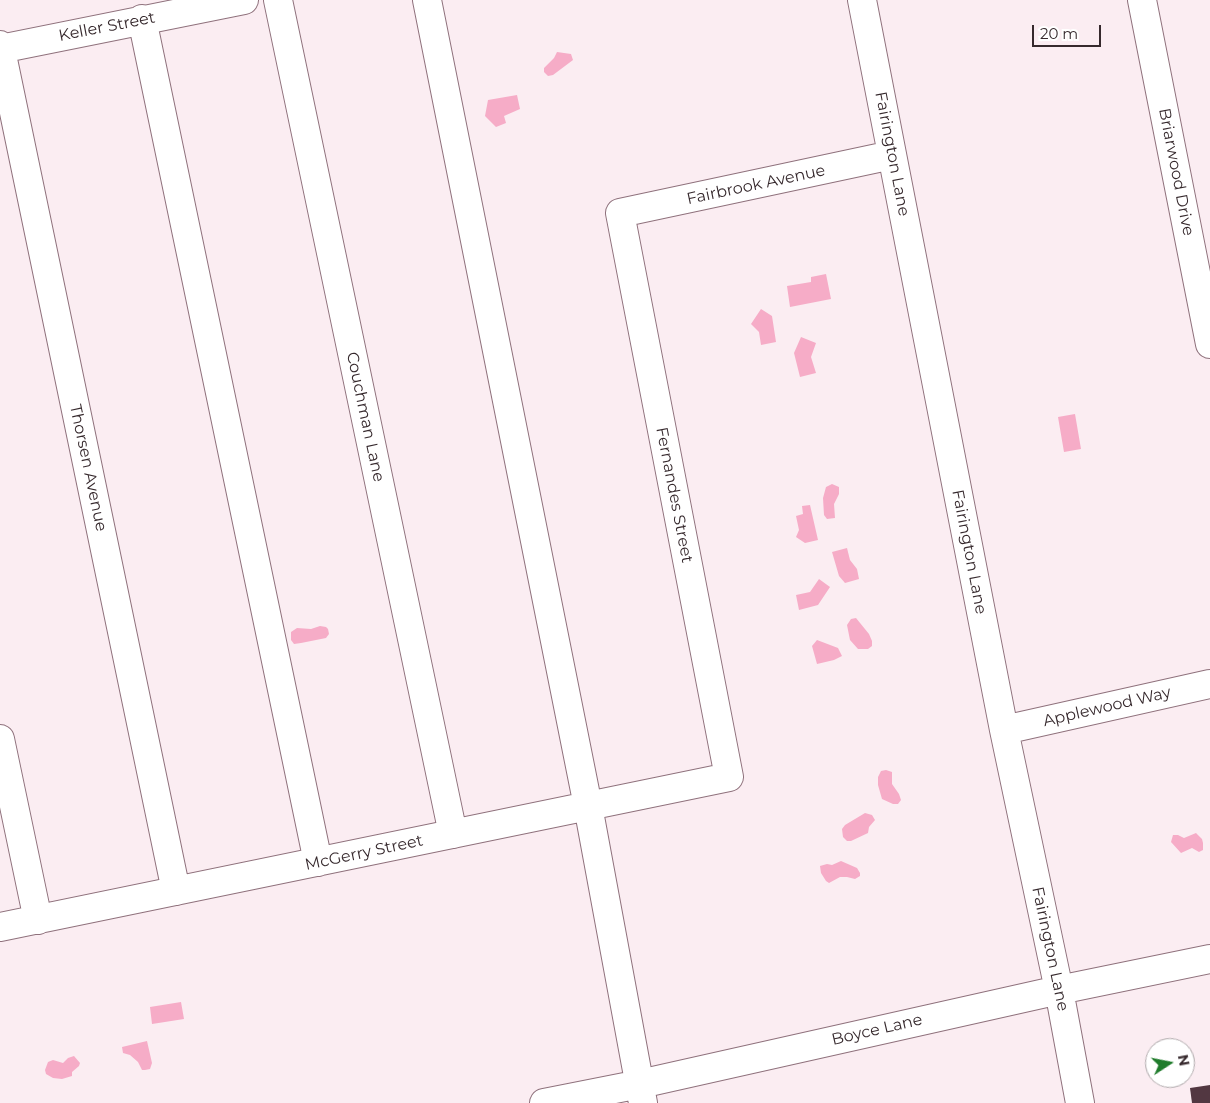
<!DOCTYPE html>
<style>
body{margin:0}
#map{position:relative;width:1210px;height:1103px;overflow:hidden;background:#fbedf2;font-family:Montserrat,sans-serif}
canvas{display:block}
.north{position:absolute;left:1145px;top:1038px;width:50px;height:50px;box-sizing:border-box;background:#fff;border:1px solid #afa9ab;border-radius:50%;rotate:79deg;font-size:14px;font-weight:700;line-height:20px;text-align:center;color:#36292d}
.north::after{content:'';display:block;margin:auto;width:18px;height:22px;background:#207c2c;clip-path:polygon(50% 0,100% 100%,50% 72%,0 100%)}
.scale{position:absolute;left:1032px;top:25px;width:69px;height:22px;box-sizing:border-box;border:2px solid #36292d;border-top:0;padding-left:6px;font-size:15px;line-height:18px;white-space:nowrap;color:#36292d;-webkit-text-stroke:4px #fff;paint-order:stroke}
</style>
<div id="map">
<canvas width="1210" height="1103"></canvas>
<div class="north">N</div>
<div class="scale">20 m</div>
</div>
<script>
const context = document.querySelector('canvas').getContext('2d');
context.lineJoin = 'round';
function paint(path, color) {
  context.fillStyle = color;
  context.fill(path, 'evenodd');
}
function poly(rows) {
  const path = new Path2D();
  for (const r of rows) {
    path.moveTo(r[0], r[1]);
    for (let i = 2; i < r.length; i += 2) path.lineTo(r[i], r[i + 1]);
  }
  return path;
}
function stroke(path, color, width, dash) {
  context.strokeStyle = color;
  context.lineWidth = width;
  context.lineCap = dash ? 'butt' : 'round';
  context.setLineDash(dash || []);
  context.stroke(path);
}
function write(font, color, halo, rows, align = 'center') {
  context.font = font + ' Montserrat,sans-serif';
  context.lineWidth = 5;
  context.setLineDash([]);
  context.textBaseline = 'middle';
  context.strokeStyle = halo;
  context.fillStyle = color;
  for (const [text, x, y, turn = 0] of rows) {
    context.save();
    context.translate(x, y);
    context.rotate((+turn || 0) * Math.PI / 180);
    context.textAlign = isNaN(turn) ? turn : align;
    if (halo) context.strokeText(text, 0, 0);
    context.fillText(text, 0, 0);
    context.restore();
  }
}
paint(poly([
 [557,52,571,54,573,60,553,75,548,76,544,72,544,68,554,58],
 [517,95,520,109,504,116,506,123,496,127,485,116,488,100],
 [826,274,831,299,790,307,787,286,811,282,811,277],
 [761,309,772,316,776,342,761,345,759,332,751,324],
 [801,337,816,343,811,357,816,373,800,377,794,353],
 [1075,414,1081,449,1064,452,1058,417],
 [832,484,839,487,839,494,834,504,835,518,827,519,824,515,823,498,826,487],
 [810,505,818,540,805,543,796,537,799,530,796,516,803,514,802,506],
 [847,548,850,560,857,569,859,579,845,583,839,576,832,552],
 [819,579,830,587,818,605,799,610,796,595,810,592],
 [856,618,869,634,872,641,872,646,868,649,858,649,850,640,847,625,851,619],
 [320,626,326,627,328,629,329,634,326,638,301,643,294,644,291,640,291,632,297,628,311,629],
 [817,640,838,648,842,656,834,660,817,664,812,646],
 [886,770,892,772,892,784,899,794,901,800,898,804,893,804,882,799,878,785,878,777,881,771],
 [865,813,872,815,875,820,869,827,868,833,851,841,847,841,843,837,842,829,845,825],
 [1196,833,1202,839,1203,843,1203,850,1199,852,1192,848,1181,853,1171,842,1173,835,1178,835,1184,838],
 [841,861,857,868,860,873,860,876,855,879,847,877,840,877,829,883,826,881,821,873,820,866,827,864,832,865],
 [181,1002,184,1019,152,1024,150,1007],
 [147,1041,152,1063,150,1069,145,1070,142,1070,138,1062,130,1055,123,1053,122,1047],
 [74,1056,80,1063,79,1066,72,1072,72,1076,62,1079,53,1078,46,1074,45,1070,48,1062,53,1060,63,1063,68,1058]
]), '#f6acc7');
paint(poly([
 [1210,1085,1210,1103,1192,1103,1190,1088]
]), '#523741');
const minor = poly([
 [278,0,453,834],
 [427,0,588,806,643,1103],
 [862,0,1004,730,1059,990,1080,1103],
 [1142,0,1210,344],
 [142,19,318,862],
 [0,45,176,891],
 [0,49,244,0],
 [1004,730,1210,684],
 [0,739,38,920],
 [0,927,729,777,620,213,892,155],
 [544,1103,640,1084,1059,990,1210,959]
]);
stroke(minor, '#8f717c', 30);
stroke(minor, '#fff', 28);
write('16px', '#36292d', '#fff', [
 ["Keller Street",107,27,-11],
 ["Fairington Lane",892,154,79],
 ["Briarwood Drive",1176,172,79],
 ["Fairbrook Avenue",756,185,-12],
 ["Couchman Lane",365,417,78],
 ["Thorsen Avenue",88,468,78],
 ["Fernandes Street",674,495,79],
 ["Fairington Lane",969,552,79],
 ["Applewood Way",1107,707,-13],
 ["McGerry Street",364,853,-12],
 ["Fairington Lane",1050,949,78],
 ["Boyce Lane",877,1030,-13]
]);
</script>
